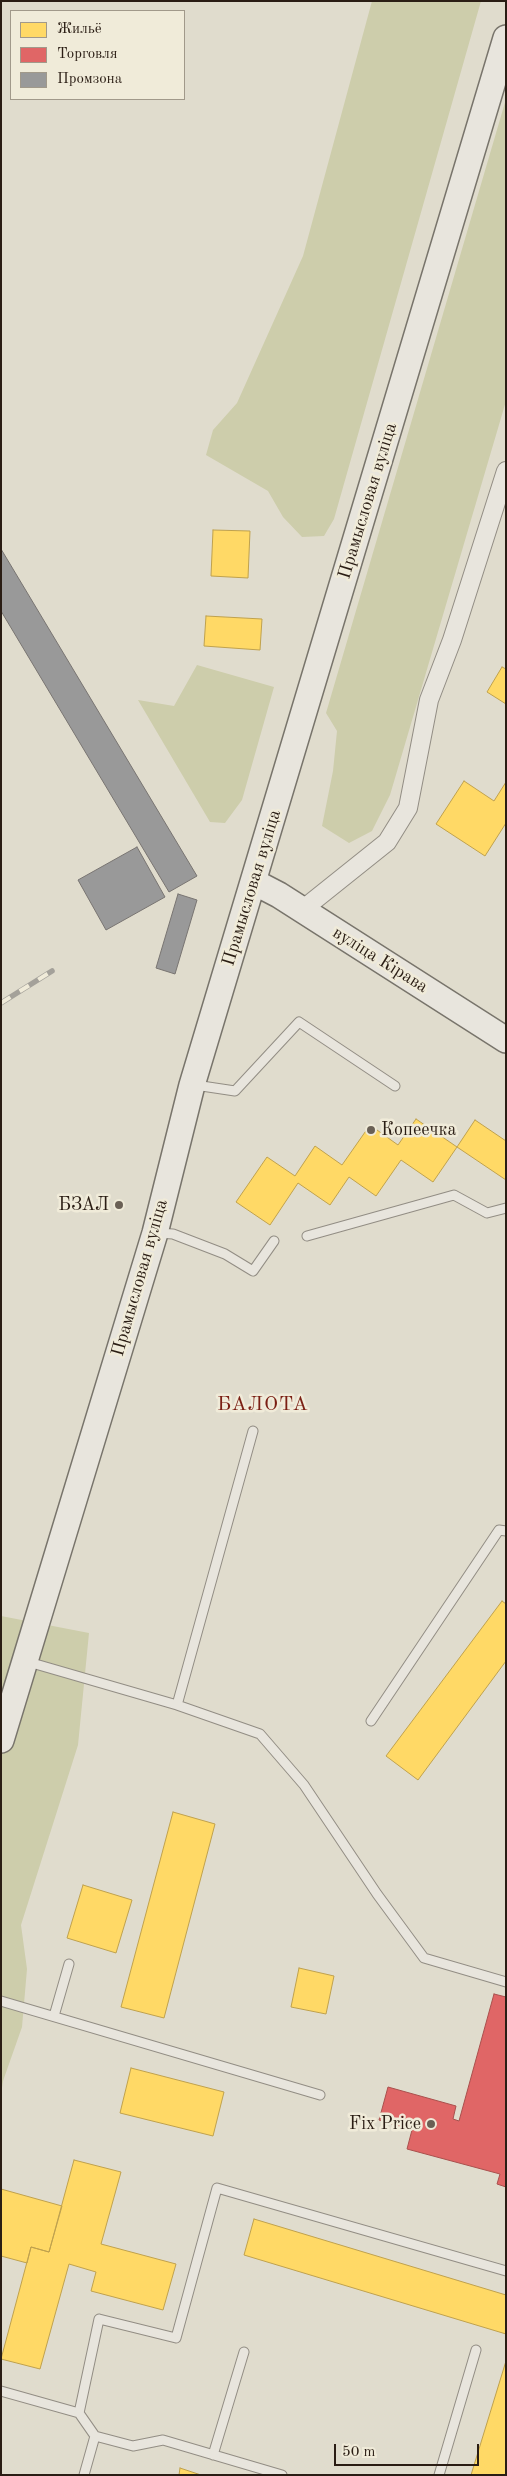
<!DOCTYPE html>
<meta charset="utf-8">
<style>
body{margin:0}
#map{position:relative;width:507px;height:2476px;overflow:hidden;background:#e0dccd;font-family:"Old Standard TT",serif}
canvas{display:block}
.frame{position:absolute;inset:0;border:2px solid #2a1d14;pointer-events:none}
.legend{position:absolute;left:10px;top:10px;width:175px;height:90px;box-sizing:border-box;background:#f0ebd9;border:1px solid #a1998a;margin:0;padding:6px 9px;list-style:none;font-size:15px;color:#2a1d14}
.legend li{display:flex;align-items:center;gap:10px;height:25px}
.legend b{width:25px;border:1px solid #a1998a}
.scale{position:absolute;left:334px;top:2444px;width:145px;height:22px;box-sizing:border-box;border:2px solid #2a1d14;border-top:0;padding-left:6px;font-size:15px;line-height:18px;white-space:nowrap;color:#2a1d14;-webkit-text-stroke:4px #f0ebd9;paint-order:stroke}
</style>
<div id="map">
<canvas width="507" height="2476"></canvas>
<div class="frame"></div>
<ul class="legend">
<li><b style="height:14px;background:#ffd966"></b>Жильё</li>
<li><b style="height:14px;background:#e06666"></b>Торговля</li>
<li><b style="height:14px;background:#999"></b>Промзона</li>
</ul>
<div class="scale">50 m</div>
</div>
<script>
const context = document.querySelector('canvas').getContext('2d');
context.lineJoin = 'round';
function paint(path, color) {
  context.fillStyle = color;
  context.fill(path, 'evenodd');
}
function poly(rows) {
  const path = new Path2D();
  for (const r of rows) {
    path.moveTo(r[0], r[1]);
    for (let i = 2; i < r.length; i += 2) path.lineTo(r[i], r[i + 1]);
  }
  return path;
}
function stroke(path, color, width, dash) {
  context.strokeStyle = color;
  context.lineWidth = width;
  context.lineCap = dash ? 'butt' : 'round';
  context.setLineDash(dash || []);
  context.stroke(path);
}
function write(font, color, halo, rows, align = 'center') {
  context.font = font + ' "Old Standard TT",serif';
  context.lineWidth = 5;
  context.setLineDash([]);
  context.textBaseline = 'middle';
  context.strokeStyle = halo;
  context.fillStyle = color;
  for (const [text, x, y, turn = 0] of rows) {
    context.save();
    context.translate(x, y);
    context.rotate((+turn || 0) * Math.PI / 180);
    context.textAlign = isNaN(turn) ? turn : align;
    if (halo) context.strokeText(text, 0, 0);
    context.fillText(text, 0, 0);
    context.restore();
  }
}
paint(poly([
 [372,1,481,1,334,519,324,536,302,537,283,517,268,491,206,455,213,430,237,403,303,256],
 [506,99,506,401,390,795,372,831,349,843,322,826,333,771,337,731,326,713],
 [197,665,274,687,242,800,225,823,210,822,138,700,174,706],
 [1,1616,89,1633,78,1745,21,1925,27,1969,22,2027,3,2081,1,2095]
]), '#cdcdab');
const homes = poly([
 [213,530,250,531,248,578,211,576,213,530],
 [206,616,262,619,260,650,204,646,206,616],
 [502,667,506,669,506,704,487,692,502,667],
 [464,781,494,801,506,782,506,823,485,856,436,824,464,781],
 [416,1119,457,1147,433,1182,401,1160,376,1196,349,1177,330,1205,298,1183,270,1225,236,1202,267,1157,295,1176,315,1146,342,1165,370,1125,398,1145,416,1119],
 [475,1120,506,1141,506,1180,457,1147,475,1120],
 [502,1601,506,1604,506,1661,418,1780,386,1756,502,1601],
 [173,1812,215,1824,164,2018,121,2007,173,1812],
 [83,1885,132,1900,116,1953,67,1938,83,1885],
 [299,1968,334,1976,326,2014,291,2007,299,1968],
 [131,2068,224,2092,213,2136,120,2113,131,2068],
 [74,2160,121,2172,101,2244,176,2264,163,2310,91,2291,96,2272,69,2264,40,2369,1,2359,31,2247,49,2252,74,2160],
 [1,2189,62,2206,49,2252,31,2247,27,2263,1,2256,1,2189],
 [254,2219,506,2295,506,2334,244,2255,254,2219],
 [506,2361,506,2475,471,2475,506,2361],
 [180,2468,201,2475,179,2475,180,2468]
]);
paint(homes, '#ffd966');
stroke(homes, '#bfa14d', 1);
const shops = poly([
 [494,1994,506,1997,506,2187,497,2184,500,2174,407,2149,412,2130,379,2120,388,2087,456,2106,453,2119,459,2121,494,1994]
]);
paint(shops, '#e06666');
stroke(shops, '#a9504d', 1);
const industry = poly([
 [1,549,197,876,169,892,1,611,1,549],
 [137,847,165,897,106,930,78,880,137,847],
 [178,894,197,900,175,974,156,968,178,894]
]);
paint(industry, '#999');
stroke(industry, '#787471', 1);
const service = poly([
 [195,1085,235,1091,299,1022,395,1086],
 [157,1233,173,1234,225,1254,253,1271,274,1241],
 [307,1236,454,1195,487,1213,506,1208],
 [25,1661,177,1705,260,1734,304,1785,377,1894,424,1958,506,1982],
 [177,1705,253,1431],
 [371,1721,499,1530,506,1531],
 [1,2001,320,2095],
 [54,2016,69,1964],
 [1,2391,79,2413,99,2319,176,2338,217,2188,506,2271],
 [79,2413,95,2436,133,2446,163,2440,282,2475],
 [213,2455,244,2352],
 [84,2475,95,2436],
 [439,2475,476,2350]
]);
const minor = poly([
 [302,910,387,842,408,808,429,700,452,640,506,471]
]);
const secondary = poly([
 [254,882,279,895,506,1040],
 [1,1740,155,1233,192,1085,506,38]
]);
stroke(service, '#928d84', 11);
stroke(minor, '#928d84', 20);
stroke(secondary, '#78746b', 28);
stroke(service, '#e8e5dd', 9);
stroke(minor, '#e8e5dd', 18);
stroke(secondary, '#e8e5dd', 25);
const rail = poly([
 [1,1003,52,971]
]);
stroke(rail, '#a4a19a', 5.5);
stroke(rail, '#f0ebd9', 4, [11]);
for (const [x, y, r, color] of [
 [371,1130,5,"#6a6055"],
 [119,1205,5,"#6a6055"],
 [431,2124,5,"#6a6055"]
]) {
  const dot = new Path2D();
  dot.arc(x, y, r, 0, 2 * Math.PI);
  context.fillStyle = color;
  context.fill(dot);
  stroke(dot, '#f0ebd9', 2);
}
write('18px', '#2a1d14', '#f0ebd9', [
 ["Прамысловая вуліца",368,501,-73],
 ["Прамысловая вуліца",252,888,-73],
 ["вуліца Кірава",380,960,32],
 ["Прамысловая вуліца",140,1278,-74]
]);
write('18px', '#2a1d14', '#f0ebd9', [
 ["Копеечка",381,1130,"left"],
 ["БЗАЛ",109,1205],
 ["Fix Price",421,2124]
], 'right');
context.letterSpacing = '1px';
write('20px', '#7a1f14', '#f0ebd9', [
 ["БАЛОТА",263,1405]
]);
context.letterSpacing = '0px';
</script>
